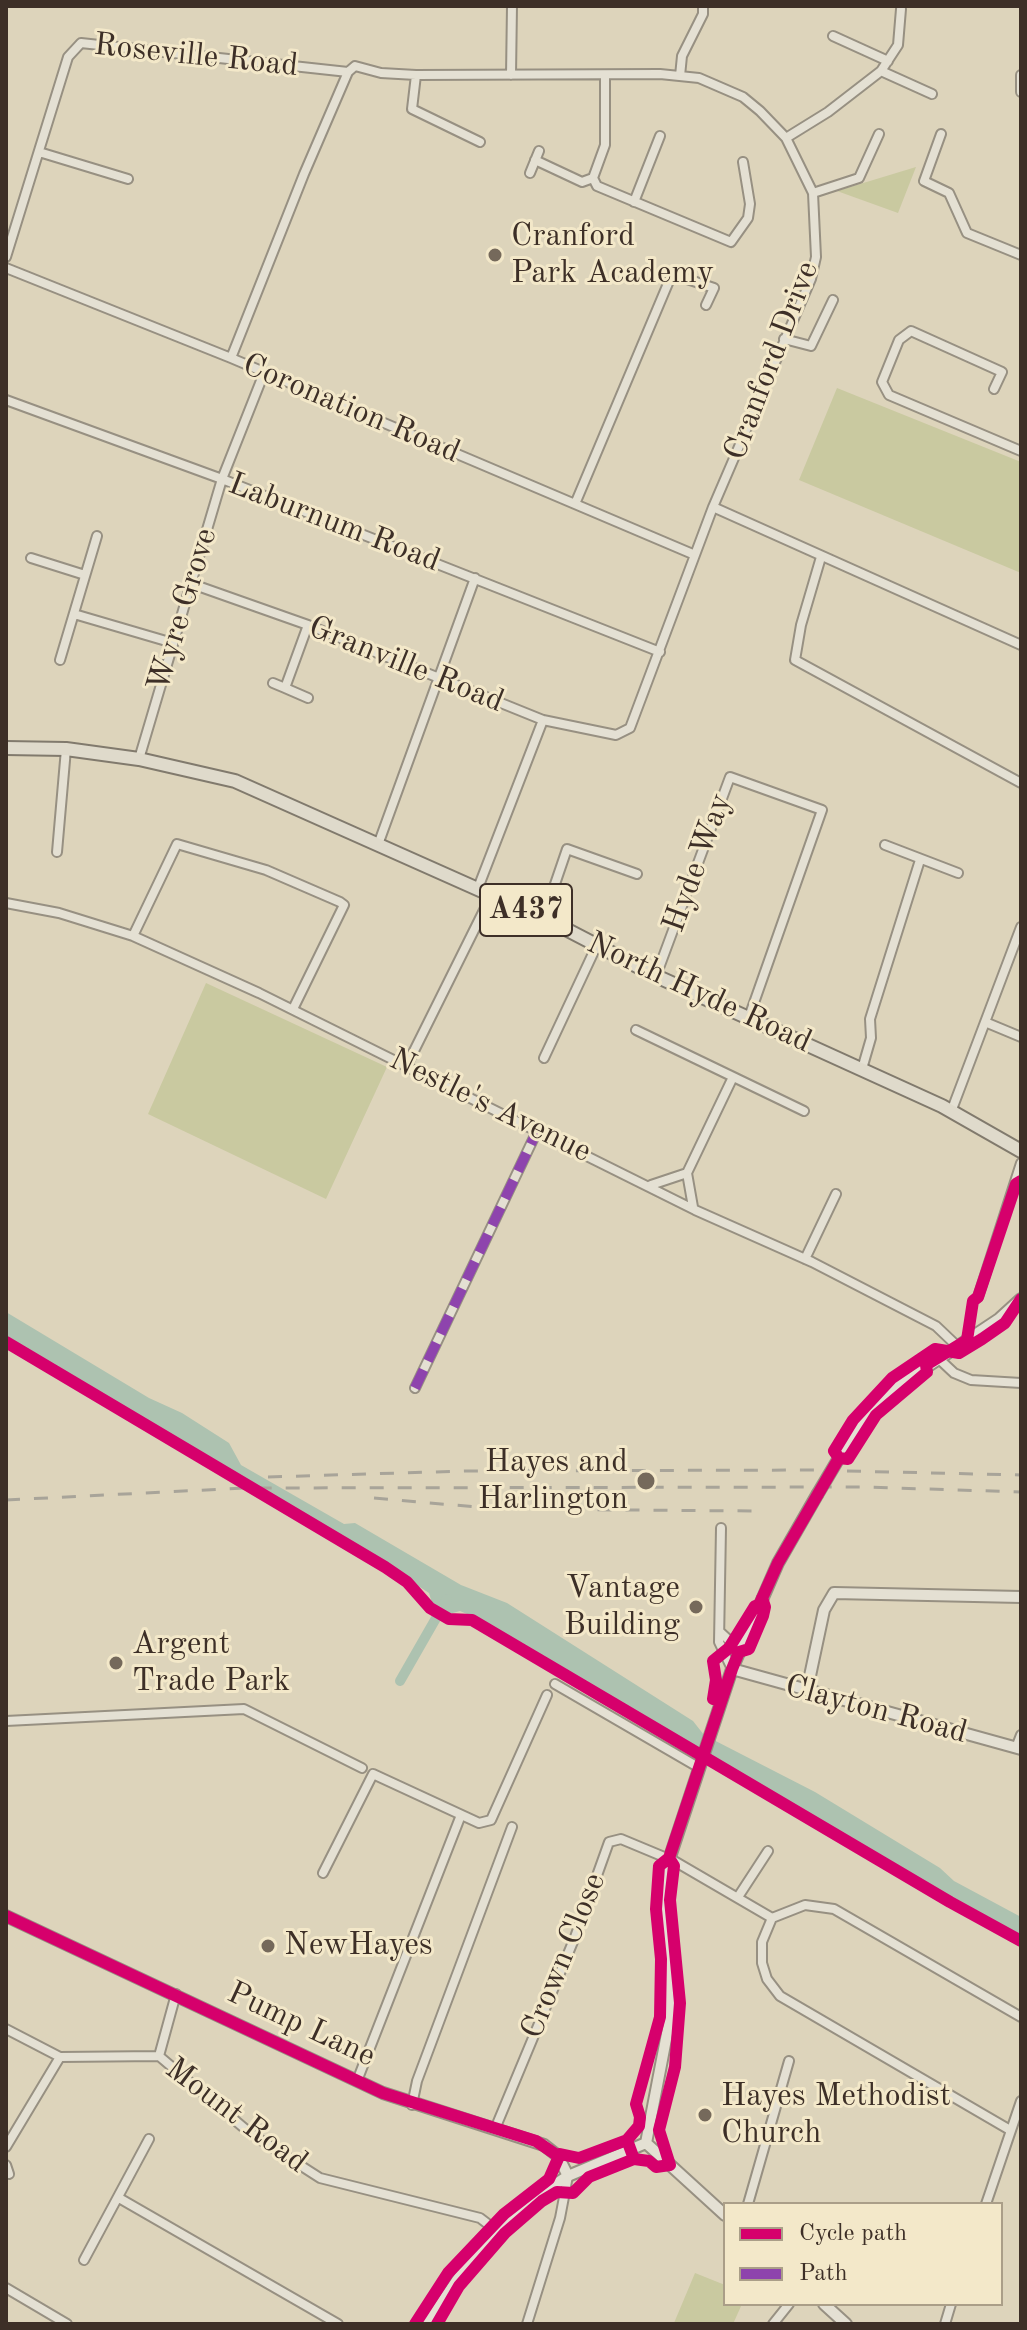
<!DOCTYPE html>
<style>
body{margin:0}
#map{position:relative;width:1027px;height:2330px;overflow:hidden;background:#ddd4bb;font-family:"Old Standard TT",serif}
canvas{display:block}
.frame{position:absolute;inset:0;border:8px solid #3d2f27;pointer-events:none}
.legend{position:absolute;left:723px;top:2202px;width:280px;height:104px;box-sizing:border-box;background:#f3e8c9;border:2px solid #aa9e88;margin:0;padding:10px 14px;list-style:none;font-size:24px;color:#3d2f27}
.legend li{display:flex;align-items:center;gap:16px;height:40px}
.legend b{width:40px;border:2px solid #aa9e88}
</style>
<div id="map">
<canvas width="1027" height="2330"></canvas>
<div class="frame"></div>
<ul class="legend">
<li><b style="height:10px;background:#d6006c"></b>Cycle path</li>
<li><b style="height:10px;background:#8e44ad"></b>Path</li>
</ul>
</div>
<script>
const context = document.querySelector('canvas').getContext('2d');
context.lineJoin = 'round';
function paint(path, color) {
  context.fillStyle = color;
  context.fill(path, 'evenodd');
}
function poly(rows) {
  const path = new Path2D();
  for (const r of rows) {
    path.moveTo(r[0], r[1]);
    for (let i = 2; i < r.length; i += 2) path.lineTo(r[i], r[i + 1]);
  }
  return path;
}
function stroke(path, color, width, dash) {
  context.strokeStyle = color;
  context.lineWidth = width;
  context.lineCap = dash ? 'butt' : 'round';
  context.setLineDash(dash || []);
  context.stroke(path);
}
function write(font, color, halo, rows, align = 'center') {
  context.font = font + ' "Old Standard TT",serif';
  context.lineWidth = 6;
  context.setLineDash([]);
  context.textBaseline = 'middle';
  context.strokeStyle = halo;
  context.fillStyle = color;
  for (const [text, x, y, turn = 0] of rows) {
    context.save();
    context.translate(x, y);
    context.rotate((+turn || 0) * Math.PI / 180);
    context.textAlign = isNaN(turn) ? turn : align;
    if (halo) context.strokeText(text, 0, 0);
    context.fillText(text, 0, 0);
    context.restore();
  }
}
paint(poly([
 [916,167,898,213,837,191],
 [837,388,1021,462,1021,573,799,480],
 [206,983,387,1067,326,1199,148,1114],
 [695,2273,725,2285,725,2304,742,2304,733,2324,674,2323]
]), '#c9c9a0');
paint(poly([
 [6,1312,149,1398,182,1413,229,1443,241,1465,344,1524,355,1523,461,1585,507,1603,693,1721,704,1735,815,1792,940,1868,954,1881,1021,1917,1021,1938,467,1614,460,1611,449,1614,433,1606,429,1593,406,1578,6,1338]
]), '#adc2b0');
stroke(poly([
 [400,1681,447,1599]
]), '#adc2b0', 10);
const minor = poly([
 [833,36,888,61],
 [881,71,932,94],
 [416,75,412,109,480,142],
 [511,75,512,6],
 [605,75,605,145,593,178,597,186,731,242,748,218,750,204,743,162],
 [1021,75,1021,92],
 [680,76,682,56,703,14,703,6],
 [941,134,924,181,949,193,967,233,1021,255],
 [786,138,828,112,881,71,898,45,901,9],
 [39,152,128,179],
 [535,160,582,182,593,178],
 [530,173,539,151],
 [813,193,859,178,879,134],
 [634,202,660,136],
 [6,257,68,57,81,43,348,72],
 [6,268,231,358,695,555],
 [784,339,811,346,833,300],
 [994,389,1002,372,911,331,899,340,882,382,889,395,1021,451],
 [6,400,222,479,660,652],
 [575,504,672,274,714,288,706,305],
 [713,507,1021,645],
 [821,557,801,625,795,660,1021,783],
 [31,558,85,575],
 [192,584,308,625,543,720,616,735,630,728,713,507,811,279,816,257,813,193,786,138,760,111,743,97,699,78,660,74,416,75,381,73,355,66,348,72,304,174,231,358],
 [74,614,173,643],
 [60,660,97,536],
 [273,683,285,688],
 [308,698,285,688,308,625],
 [139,759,222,479,264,373],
 [379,842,475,578],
 [885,845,958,873],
 [57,852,66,749],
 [478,888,543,720],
 [6,903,59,913,133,936,259,993,695,1210,812,1262,936,1326,957,1346],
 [554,923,557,906,554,887,567,849,637,874],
 [133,936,177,844,266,870,340,902,344,905,293,1009],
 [656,976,730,777,822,810,749,1017],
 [985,1022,1021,1037],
 [636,1030,804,1111],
 [544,1058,596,947],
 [407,1065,492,894],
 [862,1069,871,1038,870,1019,920,860],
 [951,1112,1021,927],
 [651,1185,687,1173],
 [693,1207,687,1173,733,1077],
 [805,1259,836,1194],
 [978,1297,1021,1163],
 [938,1358,954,1373,971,1380,1021,1383],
 [415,1388,538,1129],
 [721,1528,719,1642,732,1669],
 [720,1632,732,1643,745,1637],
 [555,1684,698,1767],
 [6,1721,244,1709,362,1768],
 [1016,1748,1021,1735],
 [669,1858,772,1918],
 [323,1873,373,1774,479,1823,491,1820,547,1695],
 [738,1897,768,1851],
 [772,1918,762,1942,762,1963,767,1979,780,1996,1010,2130],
 [772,1918,805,1905,834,1909,1021,2017],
 [6,2029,60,2057,6,2147],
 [159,2056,176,1994],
 [60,2057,159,2056,250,2133,320,2178,480,2218,497,2231],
 [357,2081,461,1815],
 [412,2105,417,2081,512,1827],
 [495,2129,575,1937,609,1842,621,1839,669,1859],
 [6,2165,9,2174],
 [119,2198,338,2324],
 [748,2204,789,2061],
 [986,2204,1021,2101],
 [84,2260,149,2139],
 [6,2288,67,2324],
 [527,2324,560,2218,568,2176],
 [773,2324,789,2304],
 [945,2324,951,2304]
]);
const tertiary = poly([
 [839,1458,859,1425,883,1396,999,1319,1021,1299],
 [732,1669,1021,1749],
 [807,1690,824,1610,834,1593,1021,1597],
 [6,1916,383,2093,544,2145,558,2156,568,2176],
 [646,2143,670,2018,664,1901,666,1869,732,1669,778,1563,817,1495],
 [646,2143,725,2215],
 [824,2304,846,2324],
 [427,2324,468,2264,529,2202,568,2176,646,2143]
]);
const primary = poly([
 [6,748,66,749,139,759,235,781,554,923,656,976,942,1106,1021,1151]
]);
stroke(minor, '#979082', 12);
stroke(tertiary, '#979082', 14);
stroke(primary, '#817a6d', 16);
stroke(minor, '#e4e0d3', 8);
stroke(tertiary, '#e4e0d3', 10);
stroke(primary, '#dfdacb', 12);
stroke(poly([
 [847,1471,1021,1475],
 [268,1477,465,1471,816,1470],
 [374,1498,499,1509,756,1511],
 [6,1500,244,1488,864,1487,1021,1492]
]), '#a8a499', 3, [14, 14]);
const tertiaryBridge = poly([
 [817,1495,839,1458]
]);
stroke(tertiaryBridge, '#979082', 14, []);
stroke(tertiaryBridge, '#e4e0d3', 10);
stroke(poly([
 [415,1388,538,1129]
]), '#8e44ad', 10, [20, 10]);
stroke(poly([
 [6,1342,385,1567,407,1582,430,1608,449,1619,472,1620,950,1902,1021,1941],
 [839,1458,848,1459,876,1415,927,1372,926,1365,967,1340,973,1301,978,1297,1016,1184,1021,1181],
 [839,1458,834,1451,853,1420,892,1378,935,1349,959,1353,982,1339,1005,1323,1021,1299],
 [713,1699,716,1680,713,1661,729,1648,755,1606,759,1605,778,1563,839,1458],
 [669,1858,674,1866,670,1900,680,2003,675,2067,659,2130,670,2165],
 [6,1916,383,2093,536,2141,558,2156],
 [634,2159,627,2140,639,2126,640,2117,636,2104,660,2017,661,1959,656,1909,659,1866,669,1858,732,1669,739,1652,749,1649,763,1616,765,1607,762,1598],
 [415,2324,448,2273,504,2214,549,2179,560,2154,579,2158,627,2140],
 [437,2324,459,2286,505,2233,542,2201,557,2192,573,2193,589,2177,634,2159,649,2161,656,2167,670,2165]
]), '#d6006c', 12);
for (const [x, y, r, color] of [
 [495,255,8,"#75695b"],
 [646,1481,10,"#75695b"],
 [696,1607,8,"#75695b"],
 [116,1663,8,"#75695b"],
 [268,1946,8,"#75695b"],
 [705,2115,8,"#75695b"]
]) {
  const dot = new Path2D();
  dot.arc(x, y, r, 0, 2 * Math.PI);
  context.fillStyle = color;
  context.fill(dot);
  stroke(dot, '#f3e8c9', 3);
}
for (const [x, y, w] of [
 [526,910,92]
]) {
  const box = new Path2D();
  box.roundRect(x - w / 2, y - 26, w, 52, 6);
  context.fillStyle = '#f3e8c9';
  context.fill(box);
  stroke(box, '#3d2f27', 2);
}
write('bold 30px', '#3d2f27', null, [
 ["A437",526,910]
]);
write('32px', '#3d2f27', '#f3e8c9', [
 ["Roseville Road",196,56,6],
 ["Cranford Drive",772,361,-69],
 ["Coronation Road",351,409,23],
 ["Laburnum Road",334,523,21],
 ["Wyre Grove",183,610,-73],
 ["Granville Road",406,665,22],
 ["Hyde Way",698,863,-70],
 ["North Hyde Road",699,993,25],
 ["Nestle's Avenue",490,1106,26],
 ["Clayton Road",876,1710,15],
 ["Crown Close",564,1956,-68],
 ["Pump Lane",301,2025,25],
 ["Mount Road",236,2116,37]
]);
write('32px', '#3d2f27', '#f3e8c9', [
 ["Cranford",511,237],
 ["Park Academy",511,274],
 ["Hayes and",628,1463,"right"],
 ["Harlington",628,1500,"right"],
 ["Vantage",680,1589,"right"],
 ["Building",680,1626,"right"],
 ["Argent",132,1645],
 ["Trade Park",132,1682],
 ["NewHayes",284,1946],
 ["Hayes Methodist",721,2097],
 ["Church",721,2134]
], 'left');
</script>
